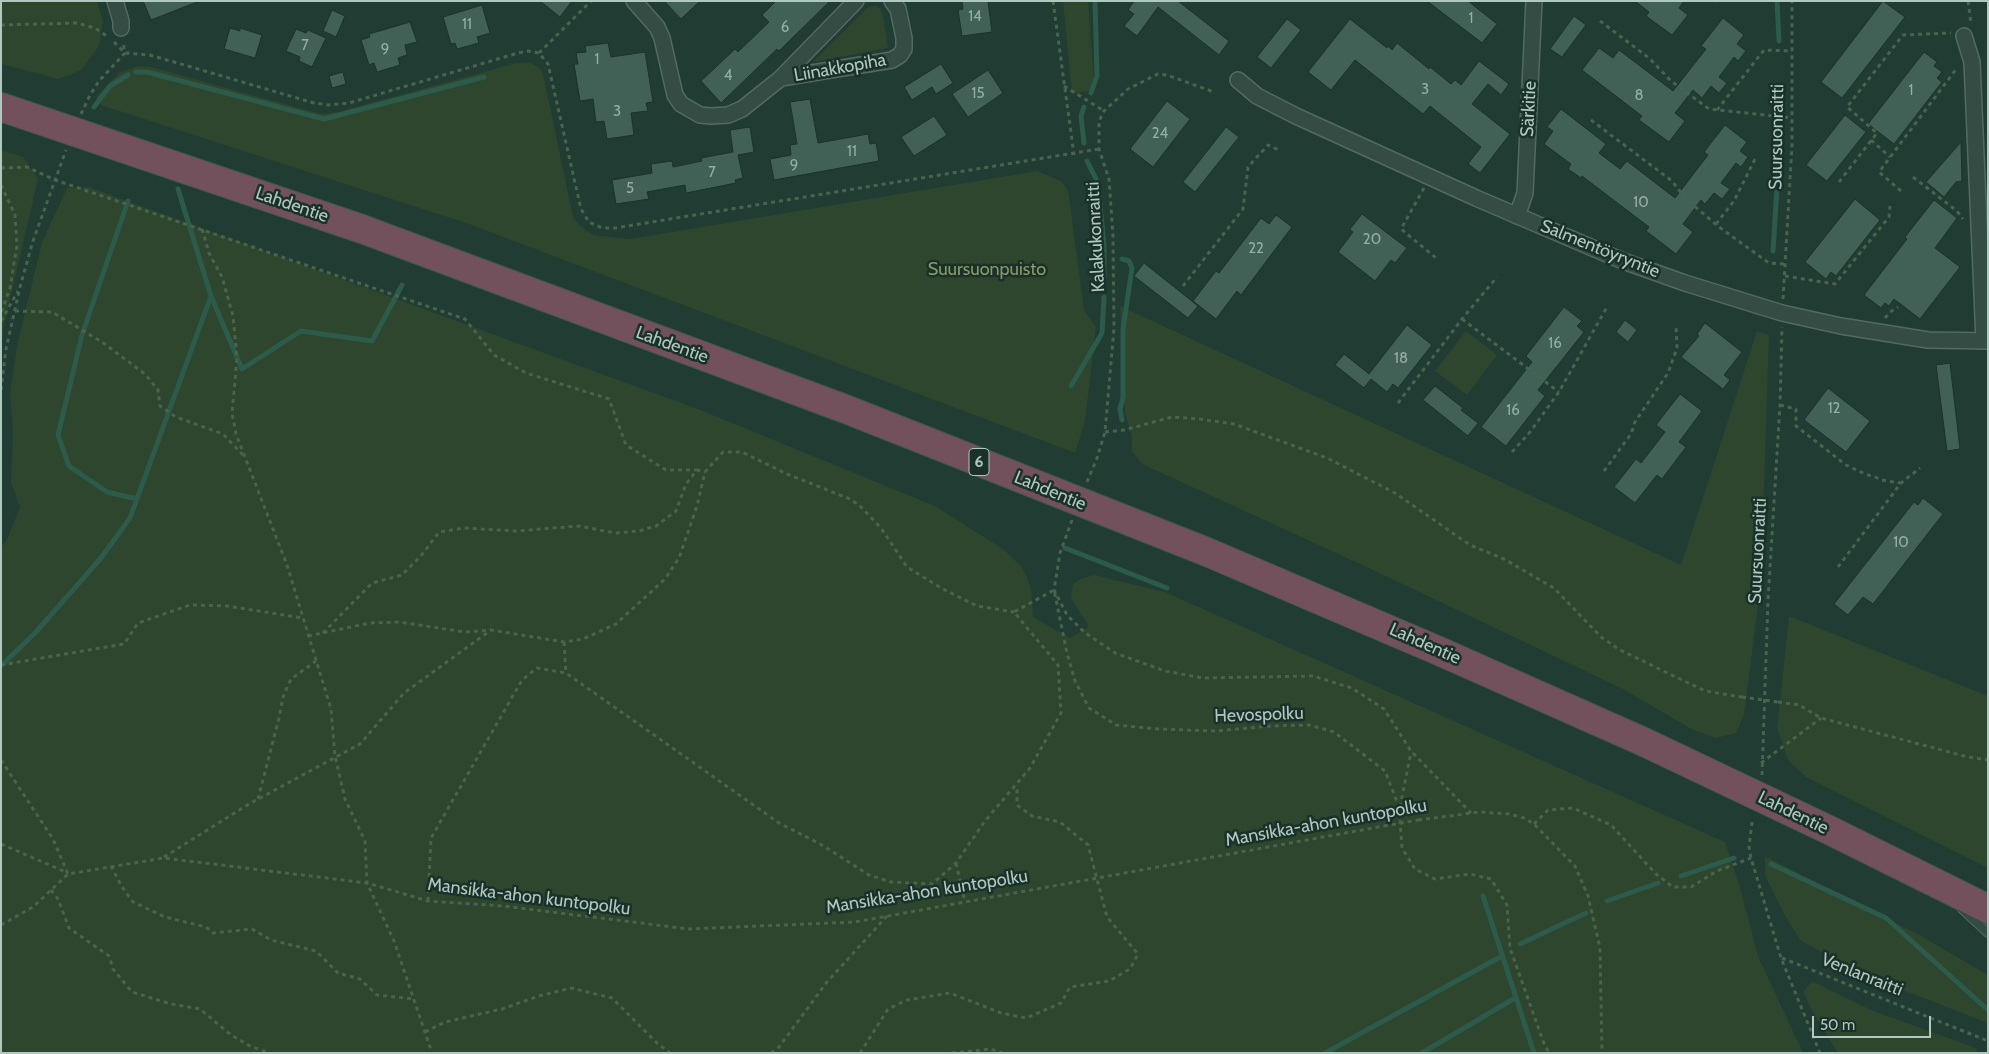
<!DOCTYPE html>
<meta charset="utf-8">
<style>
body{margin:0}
#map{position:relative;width:1989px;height:1054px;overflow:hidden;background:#213c32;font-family:Cabin,sans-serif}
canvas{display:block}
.frame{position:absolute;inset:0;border:2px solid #afc8c0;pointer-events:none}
.scale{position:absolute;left:1812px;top:1016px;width:119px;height:22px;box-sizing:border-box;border:2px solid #afc8c0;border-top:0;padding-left:6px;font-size:15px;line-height:18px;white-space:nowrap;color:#afc8c0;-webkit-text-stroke:4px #1a3129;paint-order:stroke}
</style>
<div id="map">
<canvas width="1989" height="1054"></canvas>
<div class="frame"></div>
<div class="scale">50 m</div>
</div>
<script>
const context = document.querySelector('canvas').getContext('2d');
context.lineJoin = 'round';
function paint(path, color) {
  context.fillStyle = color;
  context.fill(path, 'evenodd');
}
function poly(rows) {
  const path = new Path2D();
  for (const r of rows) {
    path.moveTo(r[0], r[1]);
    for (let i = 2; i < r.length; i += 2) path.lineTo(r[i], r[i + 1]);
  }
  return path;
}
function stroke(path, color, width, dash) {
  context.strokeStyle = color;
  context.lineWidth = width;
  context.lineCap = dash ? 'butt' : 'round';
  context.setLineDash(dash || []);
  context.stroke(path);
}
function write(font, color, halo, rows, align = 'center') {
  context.font = font + ' Cabin,sans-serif';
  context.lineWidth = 5;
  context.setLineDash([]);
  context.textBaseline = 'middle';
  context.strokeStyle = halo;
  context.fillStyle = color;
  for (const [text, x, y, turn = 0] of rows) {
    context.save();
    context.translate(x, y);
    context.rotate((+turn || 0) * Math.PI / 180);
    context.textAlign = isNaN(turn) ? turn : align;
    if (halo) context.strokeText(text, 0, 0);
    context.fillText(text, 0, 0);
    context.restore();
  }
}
paint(poly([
 [1,1,97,1,103,21,99,46,81,70,70,75,58,79,1,64],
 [1063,1,1088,1,1095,90,1072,94],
 [875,6,880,8,883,15,888,48,813,62,868,7],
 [516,63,531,63,539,68,543,74,573,217,581,227,593,235,630,239,1037,171,1061,181,1068,190,1084,310,1096,327,1085,421,1075,453,469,224,101,105,96,97,119,73,138,66,151,67,321,114,338,112],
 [1,150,23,157,38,179,1,338],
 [89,187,698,409,935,506,1003,549,1022,567,1031,587,1033,617,1070,638,1089,627,1071,598,1073,584,1081,579,1094,575,1165,592,1725,842,1739,884,1758,956,1803,1053,1,1053,1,548,8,537,20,507,11,483,13,432,10,393,17,346,42,242,67,188],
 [1120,306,1681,565,1757,331,1769,335,1761,583,1744,715,1736,733,1716,738,1693,730,1623,689,1373,570,1142,464,1132,451,1132,436,1125,413],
 [1466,331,1497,355,1467,395,1435,371],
 [1789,616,1988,696,1988,868,1806,777,1788,760,1777,728],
 [1765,856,1921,936,1988,975,1988,1023,1877,980,1825,954,1800,940,1783,912,1765,875],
 [1812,981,1871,1010,1976,1048,1978,1053,1838,1053,1813,1013,1803,992]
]), '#2d462d');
stroke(poly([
 [1777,1,1779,41],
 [136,72,147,72,324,119,484,77],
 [1091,93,1097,76,1095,1],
 [94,107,110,86,128,75],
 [1084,143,1081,116,1084,107],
 [1087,161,1098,183,1104,246,1104,278],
 [178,189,211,296,242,369,301,331,372,341,402,285],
 [128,201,82,335,58,435,69,466,107,492,137,499],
 [1773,251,1781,123],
 [1122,259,1129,261,1132,268,1123,329,1123,398,1120,409,1122,420],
 [1071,386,1102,333,1104,297],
 [1065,548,1167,588],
 [1,666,36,632,101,558,130,518,211,296],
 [1771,864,1886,918,1988,1010],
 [1681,876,1734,858],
 [1483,896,1534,1053],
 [1607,901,1658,883],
 [1520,944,1586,913],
 [1325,1053,1502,956],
 [1422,1053,1515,998]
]), '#2c5b4b', 5);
const building = poly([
 [143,1,196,1,197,2,151,20,143,1],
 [540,1,572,1,560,17,540,1],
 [664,1,700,1,681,19,664,1],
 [776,1,830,1,779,51,777,49,721,103,701,81,735,49,738,52,769,22,762,15,776,1],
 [962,1,988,1,992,32,962,36,958,10,963,9,962,1],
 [1134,1,1178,1,1229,41,1219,55,1158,7,1137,36,1124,26,1134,14,1128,10,1134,1],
 [1427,1,1468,1,1497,24,1482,43,1427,1],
 [1635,1,1684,1,1679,8,1688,15,1672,35,1646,16,1649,12,1635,1],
 [1883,1,1905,17,1842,98,1821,82,1883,1],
 [482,5,490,33,477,37,479,43,457,49,455,43,451,44,443,17,482,5],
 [332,10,345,16,336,37,323,31,332,10],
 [1574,16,1586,25,1562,57,1550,49,1574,16],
 [1723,18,1744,35,1737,44,1746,51,1738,61,1734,57,1719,77,1727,83,1719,93,1711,86,1702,98,1693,90,1675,113,1685,121,1669,142,1639,120,1642,116,1582,70,1599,48,1613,58,1619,50,1673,91,1706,49,1701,46,1723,18],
 [1287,19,1301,30,1271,68,1257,57,1287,19],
 [1350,19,1387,48,1388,46,1392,50,1397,43,1429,69,1430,67,1451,84,1455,80,1461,85,1479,61,1509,84,1501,95,1488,84,1472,104,1510,134,1480,173,1468,164,1481,147,1430,106,1423,114,1355,60,1331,90,1308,72,1350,19],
 [410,22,417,42,405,45,407,55,398,58,400,65,377,72,374,63,369,65,361,40,370,37,369,34,410,22],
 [230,28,240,31,240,28,262,35,255,58,224,49,230,28],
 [296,29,306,33,308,30,326,38,312,67,299,61,300,57,286,51,296,29],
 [608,43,611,57,645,52,653,102,646,103,648,111,631,113,634,135,607,139,604,121,596,122,593,99,580,101,574,64,578,64,576,53,586,52,585,46,608,43],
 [1924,52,1937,62,1934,66,1942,72,1937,78,1942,82,1894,144,1868,124,1924,52],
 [941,64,953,83,936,94,932,87,912,100,904,87,941,64],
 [988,70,1003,93,968,117,952,94,988,70],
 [343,72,346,84,332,88,329,76,343,72],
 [810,99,818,143,868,134,870,144,876,143,879,161,774,180,770,159,791,155,790,145,797,144,790,102,810,99],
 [1167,101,1190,119,1153,167,1130,149,1167,101],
 [1561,109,1606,144,1599,153,1620,169,1627,161,1675,198,1708,155,1704,152,1725,125,1747,142,1740,151,1748,157,1741,167,1736,163,1721,183,1730,189,1722,199,1714,193,1705,204,1701,200,1683,224,1693,232,1676,254,1646,231,1649,227,1582,176,1581,178,1568,169,1571,164,1544,144,1553,131,1547,127,1561,109],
 [1845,115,1866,132,1827,181,1806,165,1845,115],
 [934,116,947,135,914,156,901,137,934,116],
 [750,127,754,152,738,155,743,178,735,180,736,183,686,193,685,185,647,192,649,199,616,204,612,180,652,173,651,164,672,161,673,167,702,161,701,158,733,152,730,130,750,127],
 [1226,127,1239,137,1195,192,1183,182,1226,127],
 [1961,142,1962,181,1956,182,1944,197,1926,182,1961,142],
 [1855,199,1880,220,1836,276,1831,272,1826,279,1805,262,1855,199],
 [1934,200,1957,218,1935,248,1960,267,1920,319,1894,299,1889,306,1885,303,1881,308,1864,295,1907,239,1905,237,1934,200],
 [1362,214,1407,248,1395,263,1391,260,1375,281,1338,252,1353,232,1350,229,1362,214],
 [1276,215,1292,227,1241,295,1237,291,1216,319,1193,301,1216,271,1219,273,1261,218,1269,224,1276,215],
 [1144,263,1198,306,1188,318,1134,276,1144,263],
 [1564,307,1582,321,1577,326,1584,332,1538,390,1545,396,1506,446,1481,427,1532,362,1526,356,1564,307],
 [1625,320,1637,330,1628,342,1616,332,1625,320],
 [1705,323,1742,352,1724,375,1730,380,1723,389,1681,357,1699,336,1697,334,1705,323],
 [1407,325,1432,345,1398,388,1393,384,1387,392,1371,379,1364,388,1335,365,1344,354,1369,374,1407,325],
 [1950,363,1960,449,1947,451,1936,365,1950,363],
 [1435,386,1463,408,1461,410,1478,423,1468,436,1423,400,1435,386],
 [1828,388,1870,421,1846,452,1804,420,1828,388],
 [1680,394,1702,411,1679,442,1686,447,1662,479,1657,475,1635,503,1614,487,1636,459,1641,463,1665,432,1656,425,1680,394],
 [1923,498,1943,514,1873,604,1863,597,1848,615,1834,604,1914,502,1918,505,1923,498]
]);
paint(building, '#416056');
stroke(building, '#1c332b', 1);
const lane = poly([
 [1962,909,1988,933]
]);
const street = poly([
 [115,1,121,21,121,28],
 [634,1,657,27,662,38,675,95,681,104,700,115,711,116,728,115,742,109,781,78,856,1],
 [1964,36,1972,62,1984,341],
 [781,78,892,60,900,55,904,49,904,38,898,9,892,1],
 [1238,80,1257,96,1296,116,1476,198,1623,261,1685,283,1782,313,1841,326,1928,340,1988,341],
 [1517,216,1525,193,1534,1]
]);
const highway = poly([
 [1,107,362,229,848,410,1207,552,1439,651,1644,742,1829,830,1988,909]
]);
stroke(lane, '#526a62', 10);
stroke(street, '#526a62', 18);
stroke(highway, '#3f574f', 30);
stroke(poly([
 [1053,1,1074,155],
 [1715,1,1716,1],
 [1968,1,1971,23],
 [1600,21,1649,58,1671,81,1709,109,1792,118],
 [1,25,77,23,95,28,108,37],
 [114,42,125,53,150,55,314,103,329,105,349,103,518,53,528,51,539,53,548,64,581,209,589,222,602,228,615,228,1099,149],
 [539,53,591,1],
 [1064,86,1104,111],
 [1717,110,1764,50,1792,51],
 [81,114,90,95,99,81,125,53,123,42],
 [1591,120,1672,181,1686,199,1719,227,1769,263,1785,264],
 [1871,140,1890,157],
 [1,168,27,167,55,180,465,319,494,355,526,373,609,399,626,445,666,470,697,470],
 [1913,177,1957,211,1963,219],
 [1839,182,1877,133,1847,107,1903,35,1951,33],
 [1,185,15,215,17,245,10,288,1,313],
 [1424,188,1401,229,1436,258],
 [1901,191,1879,172,1957,68],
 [1716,224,1734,201,1756,157],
 [202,229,209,253,222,277,233,316,237,358,232,413,236,434,287,565,331,709,335,756,345,799,365,841,367,883,394,941,432,1053],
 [1785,276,1835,284,1889,217,1890,206],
 [1183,286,1243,209,1248,167,1268,145,1279,150],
 [1783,299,1792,145,1792,1],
 [15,311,52,312,102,342,145,374,158,390,160,406,176,417,223,434,243,455],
 [1885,318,1890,312,1898,307],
 [1462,319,1559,392],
 [1,321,18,291],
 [1,390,6,349,20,287,33,241,66,150],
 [1398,403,1462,319,1497,277],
 [1780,405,1796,409,1796,426,1846,465,1865,474,1886,481,1901,483],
 [1105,432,1124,430,1172,417,1199,419,1234,424,1327,458,1395,493,1470,545,1504,559,1554,588,1601,637,1620,650,1705,691,1742,697],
 [1512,452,1530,432,1559,392,1607,307],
 [1604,471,1631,434,1635,422,1668,373,1677,348,1676,324],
 [1087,482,1097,458,1105,432,1114,328,1113,236,1109,179,1099,149,1099,121,1104,111,1128,89,1158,74,1167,75,1214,92],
 [1072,520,1060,553,1054,590,1067,615,1084,632,1115,653,1165,671,1202,678,1313,676,1352,688,1384,709,1411,751,1471,813],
 [1838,567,1901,483,1920,468],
 [323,633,372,583,402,575,421,556,439,532,464,528,516,531,579,526,615,533,639,531,656,526,676,511,686,484,697,470,705,472],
 [308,636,370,623,399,622,465,632,491,630],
 [564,642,566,673],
 [1,665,124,644,138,623,190,605,227,606,303,618],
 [1778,702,1799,705,1821,718,1968,757,1988,760],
 [1,760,53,839,68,874],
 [1761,763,1821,718],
 [1762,775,1768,600,1780,405,1782,327],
 [258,799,279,718,283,697,291,679,316,661],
 [1400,807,1411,752],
 [1418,820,1480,812,1510,814,1524,818,1534,824,1575,866,1588,896,1600,948,1602,1053],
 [1752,822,1749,847,1751,858,1781,958,1820,1053],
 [1534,824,1548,810,1573,808,1611,825,1656,874,1673,887,1691,887,1717,871,1751,858],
 [1,844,68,873],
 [164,857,249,804,360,744,404,693,491,630,564,642,583,639,616,624,665,579,679,558,697,506,705,472,723,452,742,452,787,474,850,499,859,505,881,528,907,567,941,588,977,606,1014,612],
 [956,863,965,902],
 [111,866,122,887,133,902,165,917,206,927,213,933,252,929,271,940,316,951,338,973,360,979,377,995,414,999],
 [51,890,58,899,69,928,109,956,113,969,132,992,171,1004,200,1009,231,1035,250,1046,269,1053],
 [428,901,431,838,522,680,537,668,566,673,779,823,822,845,869,875,891,882,932,884,956,863,985,821,1030,768,1061,713,1058,665,1014,612,1054,590,1067,653,1075,681,1089,708,1116,725,1159,729,1215,731,1271,726,1309,725,1334,732,1385,771,1399,807,1402,848,1415,869,1435,879,1470,874,1491,879,1507,905,1510,948,1543,1041,1549,1053],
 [1,925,33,907,68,874,164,858,367,883,428,901,503,906,689,929,855,922,1384,826],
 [1782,958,1988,1041],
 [425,1032,445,1022,502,1009,539,996,571,988,612,998,657,1043,670,1053],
 [771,1053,779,1047,827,982,887,916],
 [860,1053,888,1009,907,1000,950,993,1001,1013,1026,1018,1061,1003,1070,987,1109,981,1130,969,1138,954,1107,917,1088,845,1060,822,1032,816,1017,805,1017,785],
 [952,1053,991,1049,1002,1053]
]), '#49634e', 3, [4, 4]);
stroke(lane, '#344c44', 8);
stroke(street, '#344c44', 15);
stroke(highway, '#72515c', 28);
stroke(poly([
 [1742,697,1778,702],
 [1384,826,1418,820]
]), '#49634e', 3, [4, 4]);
write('15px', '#94aea6', null, [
 ["14",975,17],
 ["1",1471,19],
 ["11",467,25],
 ["6",785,28],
 ["7",305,46],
 ["9",385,50],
 ["1",597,60],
 ["4",728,76],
 ["3",1425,90],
 ["1",1911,91],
 ["15",978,94],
 ["8",1639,96],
 ["3",617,112],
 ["24",1160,134],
 ["11",852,152],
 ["9",794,166],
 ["7",712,173],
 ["5",630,189],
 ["10",1641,203],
 ["20",1372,240],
 ["22",1256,249],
 ["16",1555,344],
 ["18",1401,359],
 ["12",1834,409],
 ["16",1513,411],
 ["10",1901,543]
]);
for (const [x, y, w] of [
 [979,462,20]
]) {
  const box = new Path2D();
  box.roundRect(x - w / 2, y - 13.5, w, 27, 4);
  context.fillStyle = '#1a3129';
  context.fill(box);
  stroke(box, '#afc8c0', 1);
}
write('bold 16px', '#afc8c0', null, [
 ["6",979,462]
]);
write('18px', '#afc8c0', '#1a3129', [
 ["Liinakkopiha",840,68,-10],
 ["Särkitie",1529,109,-87],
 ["Suursuonraitti",1777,137,-89],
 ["Lahdentie",292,205,19],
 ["Kalakukonraitti",1096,237,-93],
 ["Salmentöyryntie",1600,249,22],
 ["Lahdentie",672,345,20],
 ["Lahdentie",1050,491,22],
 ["Suursuonraitti",1758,551,-87],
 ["Lahdentie",1425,644,24],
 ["Hevospolku",1259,715,-2],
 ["Lahdentie",1793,813,26],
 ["Mansikka-ahon kuntopolku",1326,823,-10],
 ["Mansikka-ahon kuntopolku",927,892,-9],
 ["Mansikka-ahon kuntopolku",529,897,7],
 ["Venlanraitti",1862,975,22]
]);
write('18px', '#8a9a65', '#1a3129', [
 ["Suursuonpuisto",987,270]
]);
</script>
